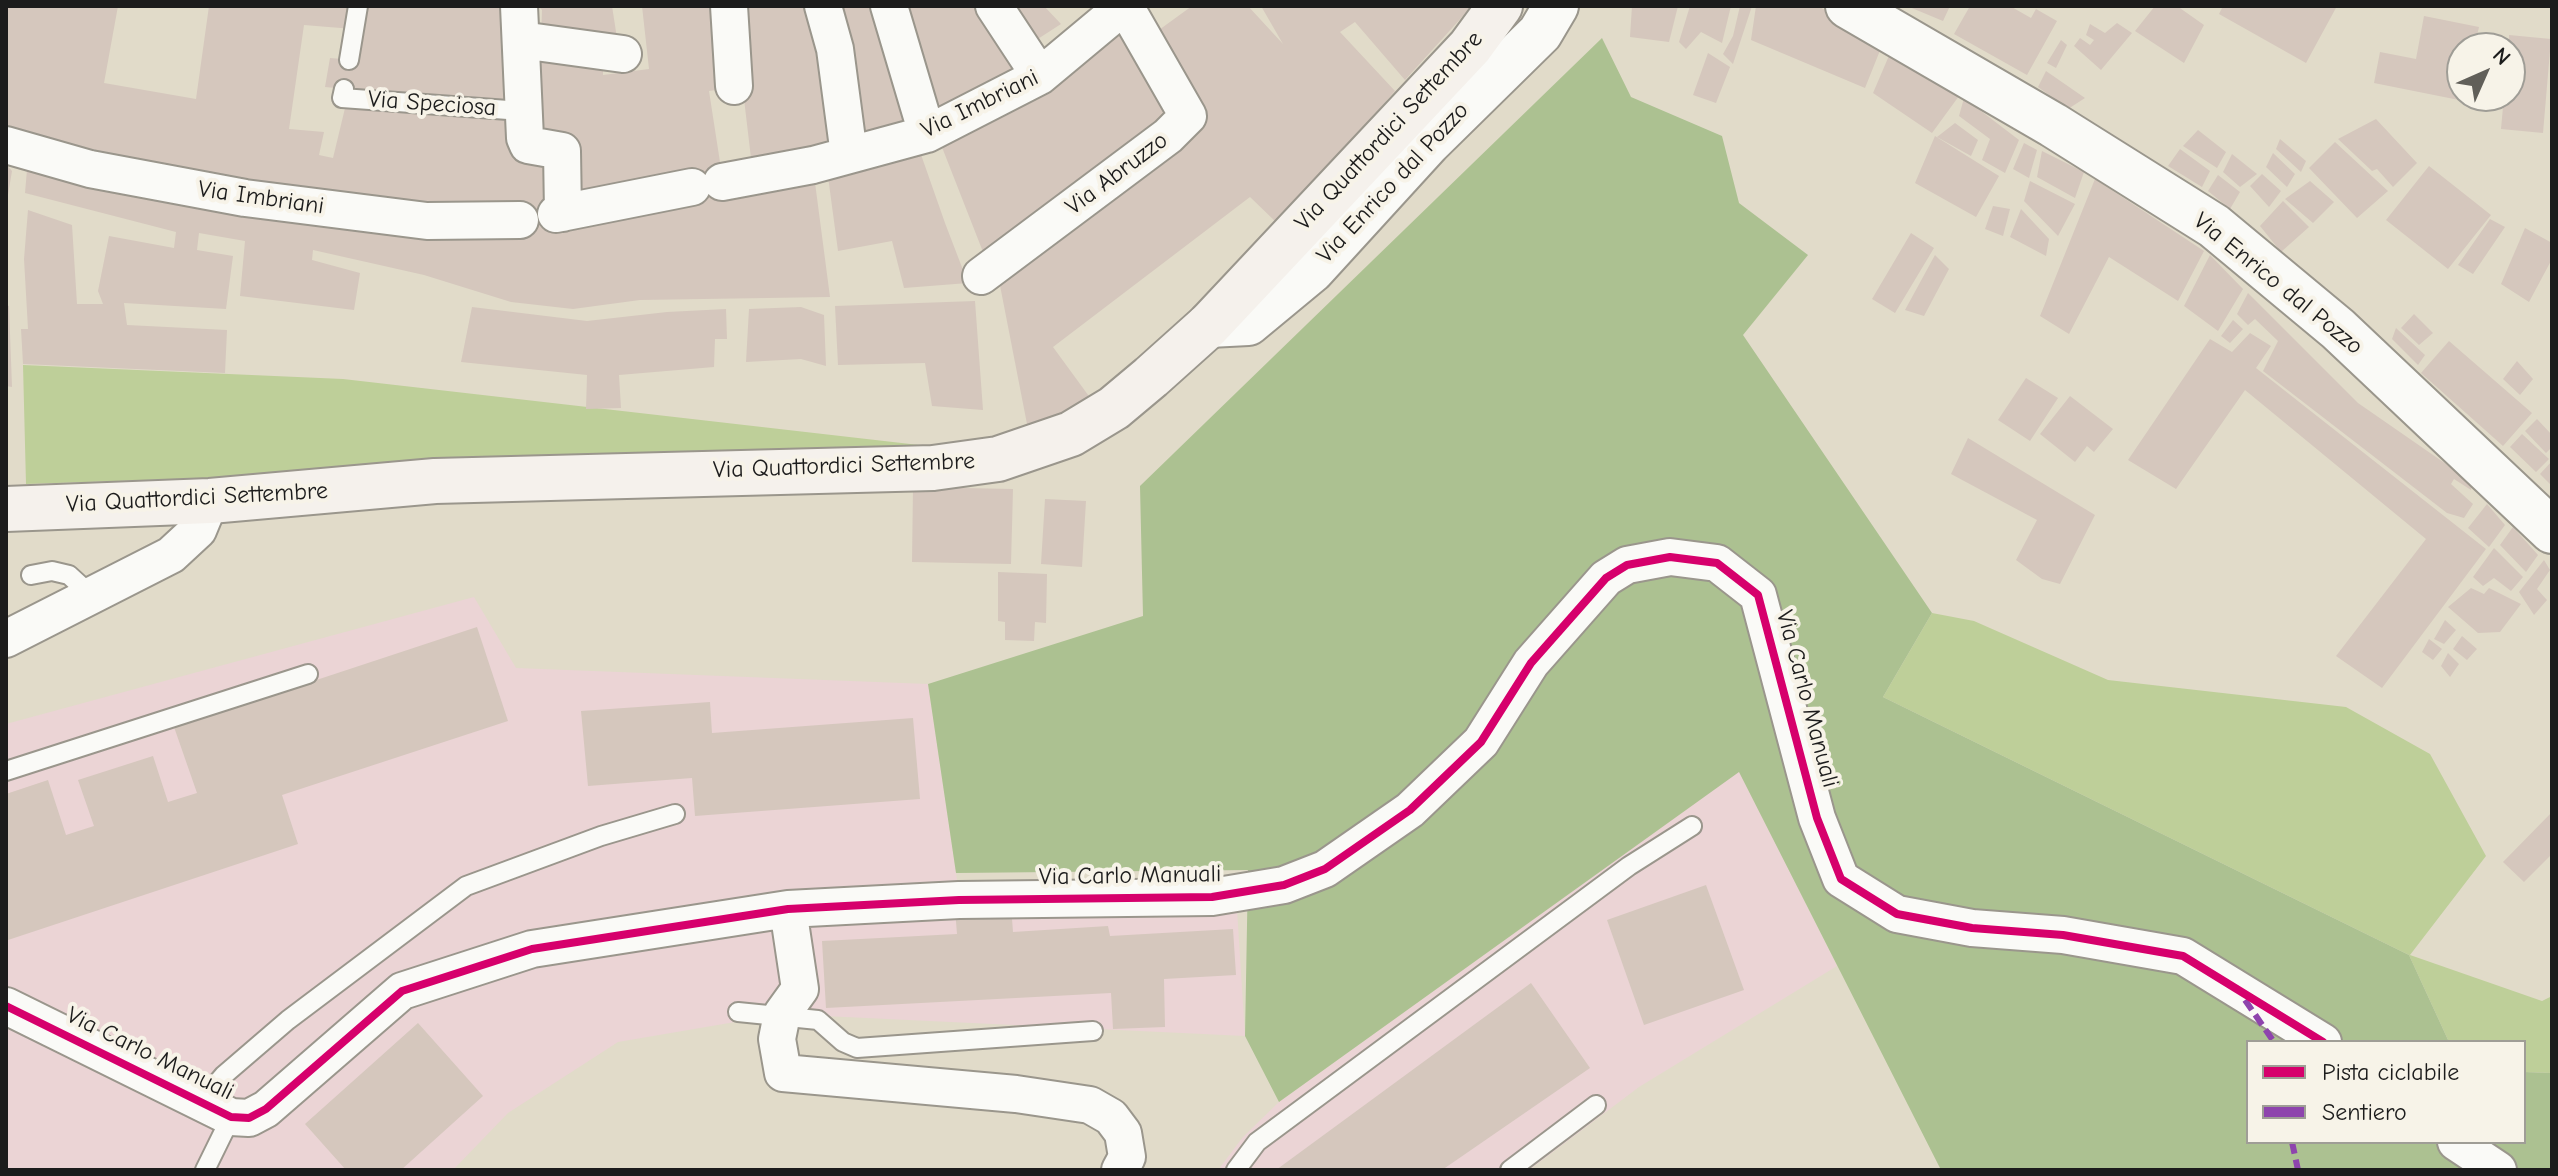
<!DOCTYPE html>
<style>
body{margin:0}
#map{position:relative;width:2558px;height:1176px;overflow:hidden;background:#e1dbc9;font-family:"Comic Neue",sans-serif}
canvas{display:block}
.frame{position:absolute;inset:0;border:8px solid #1c1c1c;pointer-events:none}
.legend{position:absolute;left:2246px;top:1040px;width:280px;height:104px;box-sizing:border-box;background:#f7f3e8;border:2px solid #9f9d96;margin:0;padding:10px 14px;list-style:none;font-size:24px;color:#1c1c1c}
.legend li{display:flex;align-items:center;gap:16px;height:40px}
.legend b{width:40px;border:2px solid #9f9d96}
.north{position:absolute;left:2446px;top:32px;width:80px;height:80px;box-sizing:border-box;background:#f7f3e8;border:2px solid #9f9d96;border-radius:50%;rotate:45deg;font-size:22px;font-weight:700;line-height:32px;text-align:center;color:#1c1c1c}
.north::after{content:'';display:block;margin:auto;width:28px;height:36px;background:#615f59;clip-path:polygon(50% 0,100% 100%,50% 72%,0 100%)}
</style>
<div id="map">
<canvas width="2558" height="1176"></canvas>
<div class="frame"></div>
<ul class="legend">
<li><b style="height:10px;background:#d6006c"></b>Pista ciclabile</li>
<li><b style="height:10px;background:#8e44ad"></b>Sentiero</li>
</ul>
<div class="north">N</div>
</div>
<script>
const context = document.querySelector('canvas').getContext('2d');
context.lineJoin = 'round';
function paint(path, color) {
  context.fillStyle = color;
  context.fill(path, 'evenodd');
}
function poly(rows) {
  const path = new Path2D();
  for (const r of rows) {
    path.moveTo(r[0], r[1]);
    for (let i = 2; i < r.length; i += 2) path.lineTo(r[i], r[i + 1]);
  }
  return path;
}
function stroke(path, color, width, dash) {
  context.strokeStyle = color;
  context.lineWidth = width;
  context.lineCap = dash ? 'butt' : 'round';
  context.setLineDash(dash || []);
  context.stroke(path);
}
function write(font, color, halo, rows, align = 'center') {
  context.font = font + ' "Comic Neue",sans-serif';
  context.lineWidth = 8;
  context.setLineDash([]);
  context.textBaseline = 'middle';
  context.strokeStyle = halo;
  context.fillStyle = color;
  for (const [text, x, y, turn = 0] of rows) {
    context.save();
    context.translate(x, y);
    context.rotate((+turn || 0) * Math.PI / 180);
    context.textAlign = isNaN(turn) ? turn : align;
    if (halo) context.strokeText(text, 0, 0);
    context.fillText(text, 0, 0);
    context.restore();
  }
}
paint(poly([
 [474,597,516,668,928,684,960,900,1236,893,1245,1036,782,1014,618,1042,508,1113,453,1170,6,1170,6,724],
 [1739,771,1837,966,1639,1087,1529,1170,1218,1170,1243,1137,1279,1102]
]), '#ebd4d5');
paint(poly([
 [23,365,343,379,919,445,845,454,626,464,26,484],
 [1932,613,1974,621,2108,680,2346,707,2430,754,2486,856,2410,955,2542,1001,2552,996,2552,1073,2524,1072,2524,1042,2449,1042,2409,955,1883,697]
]), '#becf99');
paint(poly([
 [1602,38,1631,97,1722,136,1739,203,1808,255,1743,335,1932,613,1883,697,2409,955,2449,1042,2248,1042,2248,1142,2524,1142,2524,1072,2552,1073,2552,1170,1941,1170,1739,772,1279,1102,1245,1036,1248,870,956,873,928,684,1143,616,1140,486]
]), '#acc191');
paint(poly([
 [6,6,118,6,104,83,196,99,209,6,355,6,353,29,304,25,289,129,324,132,319,155,333,158,346,104,518,116,519,149,556,156,558,225,692,192,692,187,690,180,568,199,567,141,528,136,525,85,539,83,538,49,603,59,603,75,649,69,642,6,715,6,723,89,709,91,724,188,814,175,830,297,640,300,573,309,511,302,424,275,313,250,312,260,360,273,354,310,240,296,245,241,199,233,197,250,233,256,226,309,124,303,127,325,227,330,225,373,23,364,21,329,28,329,24,259,28,210,72,225,77,304,103,304,98,291,109,236,174,248,176,232,25,193,28,158,240,205,428,231,520,225,520,214,380,207,312,193,253,192,38,147,6,133],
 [364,6,510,6,518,105,325,87,330,58,354,60],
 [538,6,612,6,619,51,541,39,542,10],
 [733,6,820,6,844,143,751,158],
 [826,6,878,6,917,124,851,143],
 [895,6,988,6,1031,71,928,124],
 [1011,6,1044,6,1061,24,1030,44],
 [1192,6,1248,6,1283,44,1261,6,1472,6,1405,80,1355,22,1340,32,1395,91,1278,224,1250,197,1053,347,1091,399,1057,415,1027,424,997,270,1205,115,1152,35],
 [1632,6,1678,6,1669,42,1630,37],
 [1690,6,1731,6,1722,43,1701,32,1686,49,1679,42],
 [1740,6,1752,6,1733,64,1723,54,1733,36],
 [1756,6,1818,6,1883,43,1865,88,1751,40],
 [1907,6,1950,6,1943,21],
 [1970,6,2010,6,2031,18,2036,9,2057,21,2027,75,1954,34],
 [2155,6,2177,6,2204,25,2184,63,2135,31],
 [2223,6,2337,6,2306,63,2219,14],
 [2424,16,2479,27,2474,48,2462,48,2464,101,2374,83,2380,52,2416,59],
 [2117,23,2132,33,2101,70,2074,46,2080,38,2090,45,2094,40,2086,35,2090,24,2105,33],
 [1125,32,1172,118,985,257,938,137],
 [2509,35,2551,39,2543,133,2501,129,2504,96,2510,96],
 [2061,40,2067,45,2056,68,2047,63],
 [1891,51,1959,96,1932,133,1873,93],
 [1708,53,1730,67,1716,103,1693,95],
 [2046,71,2085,98,2068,109,2038,87],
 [1964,98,2019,140,2005,173,1982,160,1990,139,1959,116],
 [2376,119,2417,163,2393,187,2377,169,2372,171,2338,139],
 [1955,123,1978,140,1971,156,1937,137],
 [2198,130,2226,152,2217,168,2183,146],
 [1935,136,1999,176,1976,217,1915,183],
 [2280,139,2306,161,2301,172,2276,149],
 [2335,142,2388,191,2357,218,2309,168],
 [2024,143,2037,150,2029,178,2013,169],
 [918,146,945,223,968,283,904,288,892,241,838,251,827,169],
 [2180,149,2210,171,2202,187,2168,166],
 [2042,151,2084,172,2075,198,2037,177],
 [2273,153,2295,174,2287,187,2266,167],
 [2232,154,2257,174,2240,187,2223,172],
 [6,164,12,171,8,195,6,195],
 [2429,166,2491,215,2448,269,2386,220],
 [2262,174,2281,191,2269,207,2250,186],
 [2218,175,2240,192,2230,209,2208,191],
 [2095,179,2204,251,2178,301,2109,257,2069,334,2040,316],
 [2030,181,2075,204,2058,236,2024,201],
 [2310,181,2334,202,2313,223,2285,199],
 [2283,201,2309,227,2281,252,2260,226],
 [1993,206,2010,209,2003,236,1985,229],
 [2021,209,2049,239,2046,256,2010,237],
 [2490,219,2505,227,2473,274,2458,265],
 [2525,228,2552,243,2552,259,2529,302,2501,284],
 [1911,233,1934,248,1895,313,1872,299],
 [1935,255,1949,269,1924,316,1905,310],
 [2210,255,2243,289,2218,331,2184,306],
 [2248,293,2358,403,2472,482,2471,490,2454,479,2451,484,2473,504,2464,518,2447,513,2263,371,2278,341,2255,319,2248,325,2237,314],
 [975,301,983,410,932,406,925,363,838,365,835,306],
 [6,305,9,306,12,387,6,386],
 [472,307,587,321,667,312,726,309,727,339,715,339,714,367,619,375,621,408,586,409,587,375,461,362],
 [801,307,824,315,826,366,801,359,746,362,749,309],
 [2414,314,2433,333,2419,345,2401,328],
 [2233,320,2243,329,2230,343,2221,336],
 [2396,328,2425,355,2418,365,2392,339],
 [2250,333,2271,346,2256,368,2486,549,2382,688,2336,656,2426,539,2245,390,2176,489,2128,460,2210,339,2232,352],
 [2449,341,2532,413,2503,446,2421,373],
 [2517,361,2533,379,2520,395,2503,379],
 [2026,378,2058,398,2030,441,1998,420],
 [2070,396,2113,429,2094,452,2087,446,2075,462,2040,434],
 [2537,419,2552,435,2552,447,2546,453,2525,431],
 [2522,434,2549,459,2536,472,2510,447],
 [1968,438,2095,515,2060,584,2042,579,2016,560,2037,520,1951,474],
 [2552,461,2552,486,2540,474],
 [913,487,1013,489,1011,564,912,562],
 [1045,499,1086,501,1082,567,1041,564],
 [2487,504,2505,525,2489,547,2468,528],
 [2513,527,2538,555,2526,572,2500,545],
 [2494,548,2523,577,2511,591,2494,578,2483,586,2473,577],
 [2544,560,2550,570,2537,589,2547,600,2534,615,2519,592],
 [998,572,1047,574,1046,623,1035,622,1034,641,1005,640,1005,622,998,621],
 [2471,588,2484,594,2489,588,2521,604,2500,632,2478,633,2448,607],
 [2445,620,2456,630,2444,644,2434,639],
 [477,627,508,721,282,795,298,844,8,940,6,794,48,780,66,835,94,826,78,780,153,756,168,802,197,793,174,727],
 [2462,636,2477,649,2467,660,2453,649],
 [2429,639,2442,649,2433,660,2422,652],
 [2448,653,2459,664,2450,677,2441,666],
 [710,702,712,733,913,718,920,799,695,816,692,778,588,786,581,711],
 [2552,812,2552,854,2524,882,2503,862],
 [1706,885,1744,990,1644,1025,1607,920],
 [1011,905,1013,932,1108,926,1110,936,1233,929,1236,975,1164,979,1165,1027,1113,1029,1111,993,826,1008,822,941,957,934,955,909],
 [1531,983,1590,1068,1442,1170,1276,1170],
 [418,1023,483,1096,401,1170,346,1170,305,1124]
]), '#d5c7bd');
const service = poly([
 [349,60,358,6],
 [344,89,342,98,522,111],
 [31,575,52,571,69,575,92,596],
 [6,771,308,674],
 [738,1012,818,1020,843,1042,857,1048,1093,1031],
 [201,1102,224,1075,288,1020,466,886,601,836,675,814],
 [205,1170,231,1117],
 [1236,1170,1257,1142,1629,866,1692,826],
 [1510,1170,1596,1105]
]);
const minor = poly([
 [519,6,525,138,528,145,562,151,563,213],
 [729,6,734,86],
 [823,6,835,49,849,155],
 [889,6,927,134],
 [994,6,1040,76],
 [521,40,623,54],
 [6,145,90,169,245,198,427,221,520,220],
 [722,182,813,165,927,134,1040,76,1124,6],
 [556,214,692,187],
 [981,276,1168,136,1188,116,1125,6],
 [6,639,171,555,198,530,210,501],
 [788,909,800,989,782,1014,777,1039,783,1073,1016,1094,1090,1105,1111,1117,1123,1133,1127,1157,1120,1170],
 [6,1006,231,1117,249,1118,266,1109,402,991,532,949,788,909,959,900,1212,897,1284,885,1325,869,1410,810,1481,742,1531,663,1606,578,1627,565,1670,557,1717,563,1758,595,1817,818,1841,879,1897,914,1972,928,2063,935,2183,956,2323,1042],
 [2456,1142,2498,1170]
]);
const tertiary = poly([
 [1848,6,2053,125,2214,226,2338,329,2552,531],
 [1209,325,1248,323,1312,270,1428,143,1540,33,1556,6]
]);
const secondary = poly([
 [6,509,210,501,435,481,933,468,998,459,1071,434,1114,408,1151,377,1209,325,1470,47,1500,6]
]);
stroke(service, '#9a968c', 22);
stroke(minor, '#9a968c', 40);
stroke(tertiary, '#9a968c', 48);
stroke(secondary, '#9a968c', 48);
stroke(service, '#fafaf7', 18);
stroke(minor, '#fafaf7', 36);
stroke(tertiary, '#fafaf7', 44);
stroke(secondary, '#f5f1ec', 44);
stroke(poly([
 [2245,1000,2274,1042],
 [2292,1142,2298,1170]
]), '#8e44ad', 6, [12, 6]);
stroke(poly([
 [6,1006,231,1117,249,1118,266,1109,402,991,532,949,788,909,959,900,1212,897,1284,885,1325,869,1410,810,1481,742,1531,663,1606,578,1627,565,1670,557,1717,563,1758,595,1817,818,1841,879,1897,914,1972,928,2063,935,2183,956,2323,1042]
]), '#d6006c', 8);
write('24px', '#1c1c1c', '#f7f3e8', [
 ["Via Speciosa",432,104,4],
 ["Via Imbriani",980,104,-26],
 ["Via Quattordici Settembre",1389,131,-47],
 ["Via Abruzzo",1117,174,-37],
 ["Via Enrico dal Pozzo",1393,183,-47],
 ["Via Imbriani",261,198,8],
 ["Via Enrico dal Pozzo",2278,284,39],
 ["Via Quattordici Settembre",844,466,-2],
 ["Via Quattordici Settembre",197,498,-3],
 ["Via Carlo Manuali",1807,699,75],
 ["Via Carlo Manuali",1130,876,-1],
 ["Via Carlo Manuali",150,1054,26]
]);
</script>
